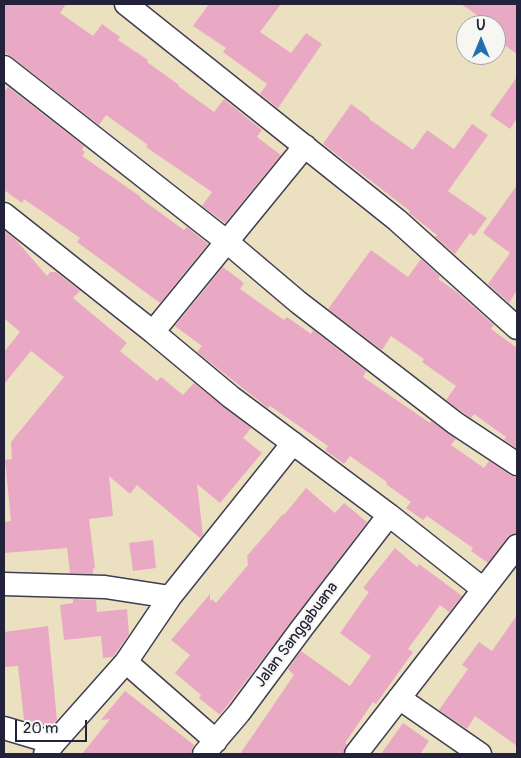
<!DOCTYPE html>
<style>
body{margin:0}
#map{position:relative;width:521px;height:758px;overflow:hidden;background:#ebe0bf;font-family:Pangolin,sans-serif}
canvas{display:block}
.frame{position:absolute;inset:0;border:5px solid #22223b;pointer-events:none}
.north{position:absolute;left:456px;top:15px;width:50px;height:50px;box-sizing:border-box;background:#f6f6f2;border:1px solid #a1a1a9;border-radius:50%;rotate:0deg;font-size:14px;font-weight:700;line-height:20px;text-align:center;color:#22223b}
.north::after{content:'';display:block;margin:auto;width:18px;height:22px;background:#1f6fb2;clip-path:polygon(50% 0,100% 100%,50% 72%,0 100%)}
.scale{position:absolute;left:15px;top:720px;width:72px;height:22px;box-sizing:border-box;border:2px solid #22223b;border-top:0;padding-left:6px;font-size:15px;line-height:18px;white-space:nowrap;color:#22223b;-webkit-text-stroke:4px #f6f6f2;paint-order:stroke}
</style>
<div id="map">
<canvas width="521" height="758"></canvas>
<div class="frame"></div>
<div class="north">U</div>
<div class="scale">20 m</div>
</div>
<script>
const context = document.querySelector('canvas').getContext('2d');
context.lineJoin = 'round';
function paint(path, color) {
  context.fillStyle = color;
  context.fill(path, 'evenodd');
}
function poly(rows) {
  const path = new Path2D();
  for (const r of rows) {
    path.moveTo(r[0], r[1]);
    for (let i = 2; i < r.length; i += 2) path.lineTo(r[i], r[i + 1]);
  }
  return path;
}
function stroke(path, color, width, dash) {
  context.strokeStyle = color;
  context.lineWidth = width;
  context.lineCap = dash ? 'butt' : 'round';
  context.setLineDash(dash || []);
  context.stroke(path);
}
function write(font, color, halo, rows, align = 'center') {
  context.font = font + ' Pangolin,sans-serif';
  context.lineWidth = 4.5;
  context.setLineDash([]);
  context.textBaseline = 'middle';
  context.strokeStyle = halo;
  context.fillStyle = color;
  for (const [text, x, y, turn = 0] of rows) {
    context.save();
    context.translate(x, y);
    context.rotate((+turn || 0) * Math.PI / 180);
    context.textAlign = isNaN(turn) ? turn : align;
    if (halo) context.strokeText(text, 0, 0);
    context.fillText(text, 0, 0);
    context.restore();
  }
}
paint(poly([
 [4,4,66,4,60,13,93,36,102,24,120,37,118,40,148,60,147,62,179,85,178,86,214,112,224,99,225,100,262,130,257,137,281,155,225,223,202,206,212,192,146,147,148,145,106,115,99,125,12,57,4,52],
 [209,4,281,4,260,32,291,53,306,33,322,44,278,108,260,94,267,84,223,52,226,48,193,26],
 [461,4,517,4,517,54,496,39,496,25,492,25],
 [517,77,517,118,510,129,490,115],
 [8,87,84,146,82,150,85,152,82,156,141,197,140,198,184,230,187,227,208,244,160,303,77,242,80,238,24,199,22,203,4,190,4,92],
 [351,104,370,118,369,119,413,150,427,130,454,149,472,124,488,135,448,191,487,218,474,236,470,233,455,254,435,237,437,235,409,213,410,211,323,144],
 [517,185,517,290,509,303,488,284,510,253,483,233],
 [4,231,16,240,47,276,50,272,56,272,80,291,73,298,127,343,120,351,157,381,161,377,183,395,194,383,251,428,243,438,262,453,220,503,197,484,203,535,200,538,137,485,130,494,109,476,113,516,89,519,95,568,93,569,93,574,70,573,67,548,4,553,4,522,11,521,5,460,12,459,11,442,64,377,31,351,4,384,4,352,20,332,4,318],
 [371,250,408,277,421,259,440,276,438,279,458,293,494,325,491,329,517,348,517,448,504,440,506,437,474,414,471,418,446,400,456,386,422,362,424,359,391,336,382,350,328,309],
 [223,267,244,283,240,289,284,320,287,317,311,334,313,330,366,371,363,377,430,423,431,421,456,439,451,445,484,468,489,461,510,475,517,477,517,533,512,534,507,538,488,563,471,551,473,548,427,516,423,520,406,508,411,502,386,484,387,482,350,456,344,464,325,450,328,446,270,406,268,408,197,352,202,346,175,326],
 [306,488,335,513,344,503,367,522,220,715,199,698,201,695,175,673,190,655,171,640,210,594,210,601,212,599,216,603,248,565,247,556,283,514,284,515],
 [153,540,156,568,133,571,129,543],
 [395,548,417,567,419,564,462,596,449,612,440,605,408,649,413,652,376,704,373,702,345,743,347,744,343,754,240,754,294,675,288,669,301,651,350,686,371,656,340,633,369,592,363,588],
 [73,599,96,600,97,612,127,609,129,634,113,657,103,658,101,636,64,640,60,605,73,603],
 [517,615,517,746,475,716,467,729,439,710,468,669,462,665,479,642,492,651],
 [48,626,57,720,52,725,44,726,24,720,18,666,4,667,4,632],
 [125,691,194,745,191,754,82,754,110,719,101,720],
 [403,723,429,741,420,754,381,754]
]), '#e9a9c4');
const minor = poly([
 [126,4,397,220,517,328],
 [4,67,226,241,298,302,455,423,517,464],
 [4,214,153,332,231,397,389,515,483,589],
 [153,332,305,146],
 [4,584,105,587,170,597],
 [126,662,216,741],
 [399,698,480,754],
 [4,728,54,743],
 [45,754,54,743,126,662,170,597,293,443],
 [204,754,239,713,302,628,389,515],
 [356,754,517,546]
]);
stroke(minor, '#403e4f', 25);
stroke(minor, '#fff', 22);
write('16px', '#22223b', '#f6f6f2', [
 ["Jalan Sanggabuana",297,635,-53]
]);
</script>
